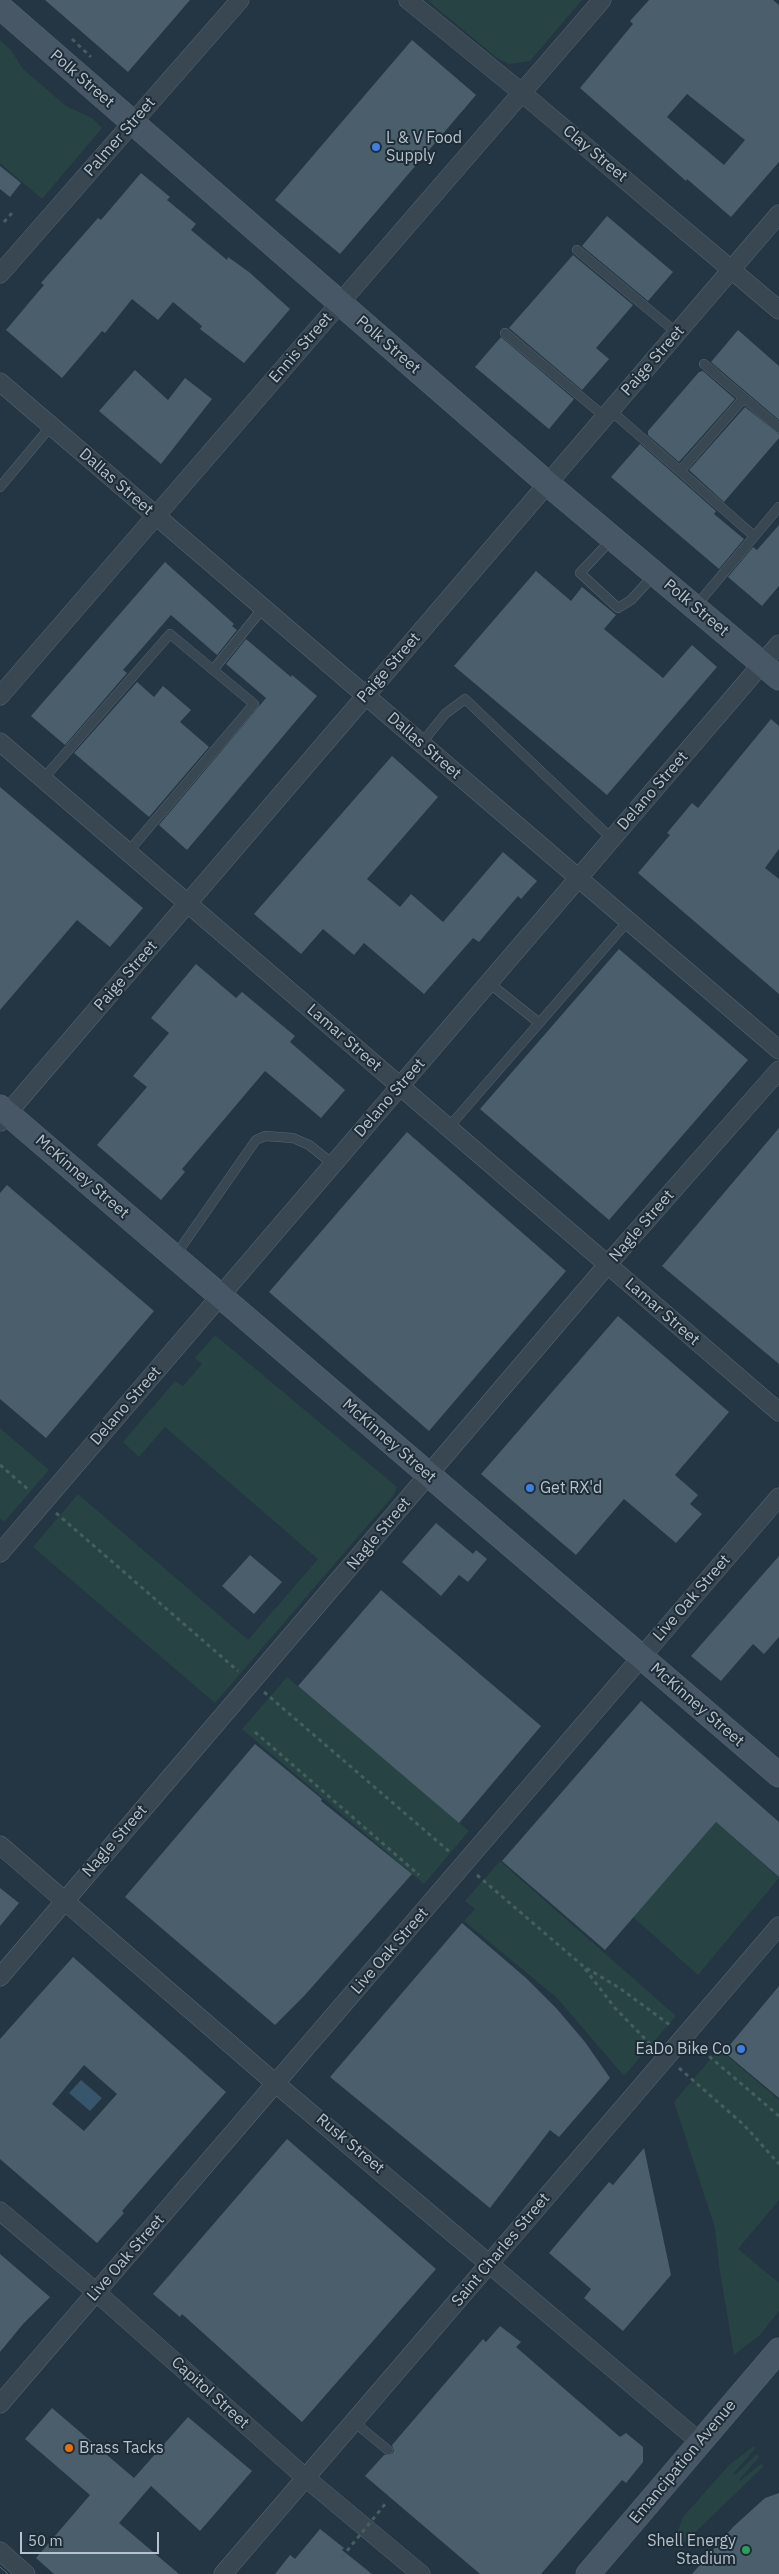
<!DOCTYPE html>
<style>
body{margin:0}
#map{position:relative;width:779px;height:2574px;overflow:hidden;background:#243643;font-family:"IBM Plex Sans",sans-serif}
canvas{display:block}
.scale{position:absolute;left:20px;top:2532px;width:139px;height:22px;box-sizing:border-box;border:2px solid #b6c2cc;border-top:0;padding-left:6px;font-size:15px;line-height:18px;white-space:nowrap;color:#b6c2cc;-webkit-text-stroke:4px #1e2c37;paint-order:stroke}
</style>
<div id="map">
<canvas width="779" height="2574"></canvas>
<div class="scale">50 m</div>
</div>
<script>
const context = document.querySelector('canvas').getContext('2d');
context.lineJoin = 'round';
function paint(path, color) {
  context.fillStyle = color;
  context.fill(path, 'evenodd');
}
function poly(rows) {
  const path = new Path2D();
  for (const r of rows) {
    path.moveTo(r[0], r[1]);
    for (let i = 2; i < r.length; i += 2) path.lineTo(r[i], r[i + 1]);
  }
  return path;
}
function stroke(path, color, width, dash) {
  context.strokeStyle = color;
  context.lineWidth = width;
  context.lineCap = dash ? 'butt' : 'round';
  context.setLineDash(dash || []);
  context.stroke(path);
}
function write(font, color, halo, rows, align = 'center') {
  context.font = font + ' "IBM Plex Sans",sans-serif';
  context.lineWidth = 4;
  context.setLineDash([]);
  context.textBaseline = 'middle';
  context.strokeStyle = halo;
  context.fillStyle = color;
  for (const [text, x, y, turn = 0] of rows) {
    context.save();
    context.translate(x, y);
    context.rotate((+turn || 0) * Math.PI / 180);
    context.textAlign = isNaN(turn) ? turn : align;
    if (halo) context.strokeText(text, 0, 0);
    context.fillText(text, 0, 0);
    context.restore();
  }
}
paint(poly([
 [427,0,582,0,530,61,509,64,497,58],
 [0,40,11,50,23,69,66,106,92,118,102,128,42,199,0,163],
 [215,1335,397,1487,393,1496,215,1703,33,1547,78,1494,248,1640,318,1559,165,1427,139,1457,123,1442,175,1381,183,1386,202,1364,195,1358],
 [0,1428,49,1470,4,1522,0,1518],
 [287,1677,469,1831,424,1884,242,1729],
 [716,1822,779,1878,698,1975,633,1917],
 [500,1861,676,2016,624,2076,557,1998,464,1921,475,1909,465,1901],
 [719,2049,779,2100,779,2200,738,2249,779,2283,779,2311,760,2335,734,2355,719,2266,715,2228,674,2102],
 [754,2446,755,2449,733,2474,735,2475,757,2454,759,2457,739,2480,740,2481,762,2463,763,2467,684,2543,674,2542,683,2517,729,2465]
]), '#274343');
paint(poly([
 [81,2080,102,2098,90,2111,69,2093]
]), '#37556b');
paint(poly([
 [45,0,190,0,128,72],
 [649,0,773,0,779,5,779,162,731,217,687,179,686,181,580,88,633,24,630,21],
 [687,94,745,140,724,165,667,117],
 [412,40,476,95,340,254,275,200],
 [0,166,21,183,10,197,0,189],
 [141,173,170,197,167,200,196,224,191,230,227,260,228,257,249,272,290,309,244,363,200,329,202,326,173,302,158,320,132,299,105,333,102,331,62,378,6,330,44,285,41,283,98,218,101,220],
 [607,216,673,272,648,301,582,246],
 [573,255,633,305,596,348,609,359,582,390,509,328],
 [738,330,779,366,779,420,711,362],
 [501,337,574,399,549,429,475,367],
 [135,370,168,400,185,378,212,399,161,464,99,411],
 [703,371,735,399,679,462,648,435,648,431,699,372],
 [745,407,779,434,779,438,724,502,689,470],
 [640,444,716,511,714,514,744,539,719,569,611,477],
 [779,525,779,586,762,606,728,577,753,547,757,550],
 [165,562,234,624,232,626,237,630,217,655,171,615,123,670,127,673,65,745,31,716],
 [536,571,571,601,582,587,616,615,604,629,663,678,692,645,717,667,607,795,454,666],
 [246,639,291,677,292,675,317,696,187,850,159,825,266,698,226,664],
 [137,682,154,697,163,686,191,710,180,722,209,747,149,817,74,753],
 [771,719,779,726,779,849,765,868,779,879,779,994,638,873,670,835,667,833,692,803,698,808],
 [392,756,438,797,367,879,400,907,411,894,443,922,503,852,537,881,521,899,518,896,479,942,473,938,424,994,364,943,354,955,323,929,301,954,254,914],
 [0,787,143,908,110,947,77,920,0,1010],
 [619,949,748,1060,609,1220,480,1109],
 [196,964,236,998,242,992,295,1036,290,1042,345,1090,321,1118,265,1071,182,1169,185,1172,161,1200,97,1145,147,1087,133,1076,169,1033,151,1018],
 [779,1128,779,1364,662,1266],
 [407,1132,566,1271,429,1431,269,1292],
 [7,1185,154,1311,46,1438,0,1399,0,1193],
 [618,1316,729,1412,675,1475,698,1495,690,1504,702,1514,676,1543,624,1499,576,1555,481,1474],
 [436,1523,473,1554,476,1550,487,1559,468,1582,459,1575,441,1596,402,1562],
 [250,1555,282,1582,254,1614,222,1586],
 [779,1556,779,1637,764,1654,753,1644,721,1681,691,1656],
 [381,1590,541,1726,459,1823,298,1686],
 [641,1701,779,1822,779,1877,716,1822,605,1950,502,1861],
 [255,1744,322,1799,321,1801,412,1874,305,1995,275,2025,125,1897],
 [0,1888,19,1903,0,1926],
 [462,1923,526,1978,557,2009,585,2042,610,2078,559,2137,550,2130,490,2208,330,2077],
 [73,1957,226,2092,122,2211,124,2213,97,2243,0,2159,0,2039],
 [84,2065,117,2094,84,2131,52,2104],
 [779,1986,779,2098,724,2052],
 [287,2139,436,2269,302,2422,182,2314,180,2317,153,2294],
 [644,2148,671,2275,623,2331,584,2298,591,2289,549,2253,609,2182,613,2185],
 [0,2254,50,2297,23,2324,0,2352],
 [500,2326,521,2342,516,2347,620,2437,626,2433,643,2447,643,2462,626,2483,622,2480,541,2574,480,2574,365,2476,384,2455,392,2454,394,2451,392,2445,404,2431,483,2339,486,2342],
 [52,2408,134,2478,188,2417,252,2471,200,2531,151,2486,119,2523,179,2574,54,2574,36,2558,90,2495,25,2439],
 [779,2493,779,2574,692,2574,733,2527,765,2498],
 [320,2529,344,2548,342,2550,372,2574,275,2574,290,2555,295,2559]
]), '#4a5e6b');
const lane = poly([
 [577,250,677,333],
 [505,333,605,417],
 [704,364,779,428],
 [610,410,680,471,744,398],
 [680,471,754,536],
 [0,487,51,426],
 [612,539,580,573,618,608,631,600,655,574],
 [695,607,779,507],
 [213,670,263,608],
 [421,744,445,714,465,699,612,839],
 [43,779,170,634,254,704,128,852],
 [489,983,538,1022],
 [448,1128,628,921],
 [175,1256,256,1140,265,1136,293,1138,309,1145,333,1164],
 [355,2423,388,2450]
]);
const street = poly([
 [408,0,521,92,779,310],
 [0,274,240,0],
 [0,382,779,1050],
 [0,696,602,0],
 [0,742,779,1412],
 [0,1122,779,214],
 [0,1553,779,644],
 [0,1845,275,2083,700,2442],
 [0,1977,608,1264,779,1070],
 [0,2211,96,2292,307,2479,421,2574],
 [0,2404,779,1497],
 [0,2551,26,2574],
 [223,2574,779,1926]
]);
const secondary = poly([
 [0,7,548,484,779,678],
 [0,1107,779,1775],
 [588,2574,779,2350]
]);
stroke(lane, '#57656f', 10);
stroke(street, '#57656f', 19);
stroke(secondary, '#57656f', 25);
stroke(poly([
 [72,39,91,57],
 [4,222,12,213],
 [0,1465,30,1491],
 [56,1513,238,1671],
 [264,1692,451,1853],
 [255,1732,419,1875],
 [477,1875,583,1966,618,1987,670,2025],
 [585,1969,615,2008,653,2047],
 [697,2046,779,2116],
 [679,2068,744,2125,779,2164]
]), '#455f5e', 3, [4, 4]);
stroke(lane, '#394752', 9);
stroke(street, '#394752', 18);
stroke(secondary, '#475765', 24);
stroke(poly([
 [0,2567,8,2574]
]), '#5b6c79', 1);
stroke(poly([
 [342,2557,386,2503]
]), '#455f5e', 3, [4, 4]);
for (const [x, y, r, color] of [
 [376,147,5,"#3f7fe0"],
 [530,1488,5,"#3f7fe0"],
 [741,2049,5,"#3f7fe0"],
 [69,2448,5,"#e8710a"],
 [746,2550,5,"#2e9e5b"]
]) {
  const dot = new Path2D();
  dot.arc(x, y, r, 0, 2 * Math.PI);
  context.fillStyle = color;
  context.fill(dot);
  stroke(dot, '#1e2c37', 2);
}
write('16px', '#b6c2cc', '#1e2c37', [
 ["Polk Street",82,79,41],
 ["Palmer Street",120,137,-49],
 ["Clay Street",595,154,40],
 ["Polk Street",388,345,41],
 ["Ennis Street",301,348,-49],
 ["Paige Street",653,361,-49],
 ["Dallas Street",116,482,41],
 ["Polk Street",696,608,40],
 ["Paige Street",389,668,-49],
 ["Dallas Street",424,746,41],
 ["Delano Street",653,791,-49],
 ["Paige Street",126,976,-49],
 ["Lamar Street",344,1038,41],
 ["Delano Street",390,1098,-49],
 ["McKinney Street",82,1177,41],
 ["Nagle Street",642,1226,-49],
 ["Lamar Street",662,1312,41],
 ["Delano Street",126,1406,-49],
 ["McKinney Street",389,1441,41],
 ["Nagle Street",379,1534,-50],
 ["Live Oak Street",692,1598,-49],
 ["McKinney Street",697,1705,41],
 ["Nagle Street",115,1841,-49],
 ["Live Oak Street",390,1951,-49],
 ["Rusk Street",350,2144,40],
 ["Saint Charles Street",501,2250,-50],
 ["Live Oak Street",126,2258,-49],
 ["Capitol Street",210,2393,42],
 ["Emancipation Avenue",683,2462,-50]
]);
write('16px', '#b6c2cc', '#1e2c37', [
 ["L & V Food",386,138],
 ["Supply",386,156],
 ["Get RX'd",540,1488],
 ["EaDo Bike Co",731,2049,"right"],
 ["Brass Tacks",79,2448],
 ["Shell Energy",736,2541,"right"],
 ["Stadium",736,2559,"right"]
], 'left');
</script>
